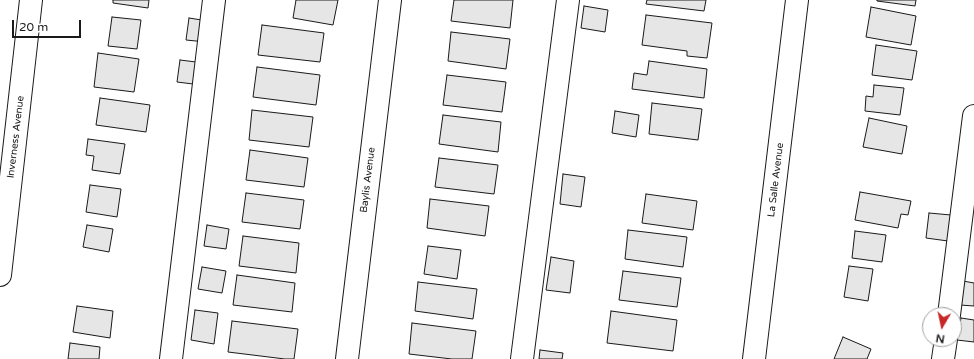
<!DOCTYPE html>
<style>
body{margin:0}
#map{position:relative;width:974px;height:359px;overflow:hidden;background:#fff;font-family:"Varela Round",sans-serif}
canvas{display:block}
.north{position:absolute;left:922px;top:307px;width:40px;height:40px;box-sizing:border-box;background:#fff;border:1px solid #a3a3a3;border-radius:50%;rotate:189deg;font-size:11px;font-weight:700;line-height:16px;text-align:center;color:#1a1a1a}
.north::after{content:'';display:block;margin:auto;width:14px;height:18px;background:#c62828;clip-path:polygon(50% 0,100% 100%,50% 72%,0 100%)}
.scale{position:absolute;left:12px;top:20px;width:69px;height:18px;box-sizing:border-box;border:2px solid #1a1a1a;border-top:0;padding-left:5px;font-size:12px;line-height:14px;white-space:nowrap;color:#1a1a1a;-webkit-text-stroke:3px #fff;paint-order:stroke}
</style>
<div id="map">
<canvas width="974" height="359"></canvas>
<div class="north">N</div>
<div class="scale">20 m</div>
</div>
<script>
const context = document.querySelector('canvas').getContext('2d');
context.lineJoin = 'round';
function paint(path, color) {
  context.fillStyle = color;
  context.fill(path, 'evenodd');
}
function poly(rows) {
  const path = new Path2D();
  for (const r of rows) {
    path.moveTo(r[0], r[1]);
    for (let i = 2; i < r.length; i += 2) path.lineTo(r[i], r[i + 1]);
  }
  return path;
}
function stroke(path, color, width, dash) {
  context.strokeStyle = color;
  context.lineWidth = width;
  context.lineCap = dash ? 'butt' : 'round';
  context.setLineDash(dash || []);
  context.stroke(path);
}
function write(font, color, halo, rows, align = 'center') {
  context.font = font + ' "Varela Round",sans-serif';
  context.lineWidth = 3;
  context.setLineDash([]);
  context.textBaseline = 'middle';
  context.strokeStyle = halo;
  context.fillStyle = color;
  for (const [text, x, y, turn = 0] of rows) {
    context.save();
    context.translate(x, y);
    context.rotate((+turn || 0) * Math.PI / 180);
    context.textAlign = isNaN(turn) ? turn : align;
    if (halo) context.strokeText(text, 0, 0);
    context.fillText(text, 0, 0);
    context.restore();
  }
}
const building = poly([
 [113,0,149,0,148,8,113,3,113,0],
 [296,0,338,0,333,25,293,18,296,0],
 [454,0,513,0,510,28,451,21,454,0],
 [647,0,706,0,704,11,646,4,647,0],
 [877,0,916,0,915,6,877,1,877,0],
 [584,6,608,10,605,32,581,28,584,6],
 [871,7,916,16,911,45,866,37,871,7],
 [646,15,712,23,707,58,687,56,687,51,642,45,646,15],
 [112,17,141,20,137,49,108,46,112,17],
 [189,18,208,21,206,42,186,40,189,18],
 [262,25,324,33,320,62,258,55,262,25],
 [451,32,510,39,506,69,448,61,451,32],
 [876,45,917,51,912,80,872,75,876,45],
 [98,53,139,59,134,92,94,87,98,53],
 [180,60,204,63,201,85,177,82,180,60],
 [649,61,707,69,704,98,632,89,634,73,647,75,649,61],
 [257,67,320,75,316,105,253,97,257,67],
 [447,75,506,82,502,112,443,105,447,75],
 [874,85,904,88,900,115,865,111,866,96,873,97,874,85],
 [100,98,150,105,146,132,96,125,100,98],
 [652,103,702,109,698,140,649,134,652,103],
 [252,110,313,117,309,147,249,140,252,110],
 [615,111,639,115,636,137,612,133,615,111],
 [443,115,501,122,498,152,439,144,443,115],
 [869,118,907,126,902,154,863,147,869,118],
 [88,139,125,144,120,174,92,170,94,156,86,155,88,139],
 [250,150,308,158,304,187,246,180,250,150],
 [439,158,498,165,494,194,435,187,439,158],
 [563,174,585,177,581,207,560,204,563,174],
 [90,185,121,189,117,217,86,212,90,185],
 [860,192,911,201,908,215,901,214,898,228,855,220,860,192],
 [246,193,304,200,300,229,242,222,246,193],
 [646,194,697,201,693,230,642,223,646,194],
 [430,199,489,206,485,236,427,228,430,199],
 [929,213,951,215,948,241,926,238,929,213],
 [87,225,113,229,109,252,83,247,87,225],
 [207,225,229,229,226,249,204,246,207,225],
 [628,230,687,237,683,267,625,259,628,230],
 [855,231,886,235,882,262,852,258,855,231],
 [243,236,299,243,296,273,239,266,243,236],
 [428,246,461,250,457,279,424,274,428,246],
 [551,257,574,261,570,293,546,290,551,257],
 [849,266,873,269,868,301,844,297,849,266],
 [202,267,226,271,222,293,198,289,202,267],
 [623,271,681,278,677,307,619,300,623,271],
 [237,275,295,283,292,312,233,305,237,275],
 [963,281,974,283,974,306,960,305,963,281],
 [418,282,477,289,473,319,415,311,418,282],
 [77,306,113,311,110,338,73,332,77,306],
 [195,310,218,313,214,344,191,340,195,310],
 [611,311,677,320,673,351,607,343,611,311],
 [961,318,974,320,974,342,957,340,961,318],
 [232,321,298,329,294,359,285,359,228,352,232,321],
 [412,323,476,331,472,359,452,359,409,354,412,323],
 [843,337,871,349,867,359,834,359,843,337],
 [70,343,100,347,99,359,68,359,70,343],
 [540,350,563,353,562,359,539,359,540,350]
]);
paint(building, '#e6e6e6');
stroke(building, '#1a1a1a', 1);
const minor = poly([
 [0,275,31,0],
 [949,315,974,116],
 [171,359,214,0],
 [347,359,390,0],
 [522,359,568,0],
 [754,359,797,0],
 [943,359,946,339]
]);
stroke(minor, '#1a1a1a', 24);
stroke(minor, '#fff', 22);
write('10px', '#1a1a1a', '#fff', [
 ["Inverness Avenue",16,137,-83],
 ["Baylis Avenue",368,180,-83],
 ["La Salle Avenue",776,180,-83]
]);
</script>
